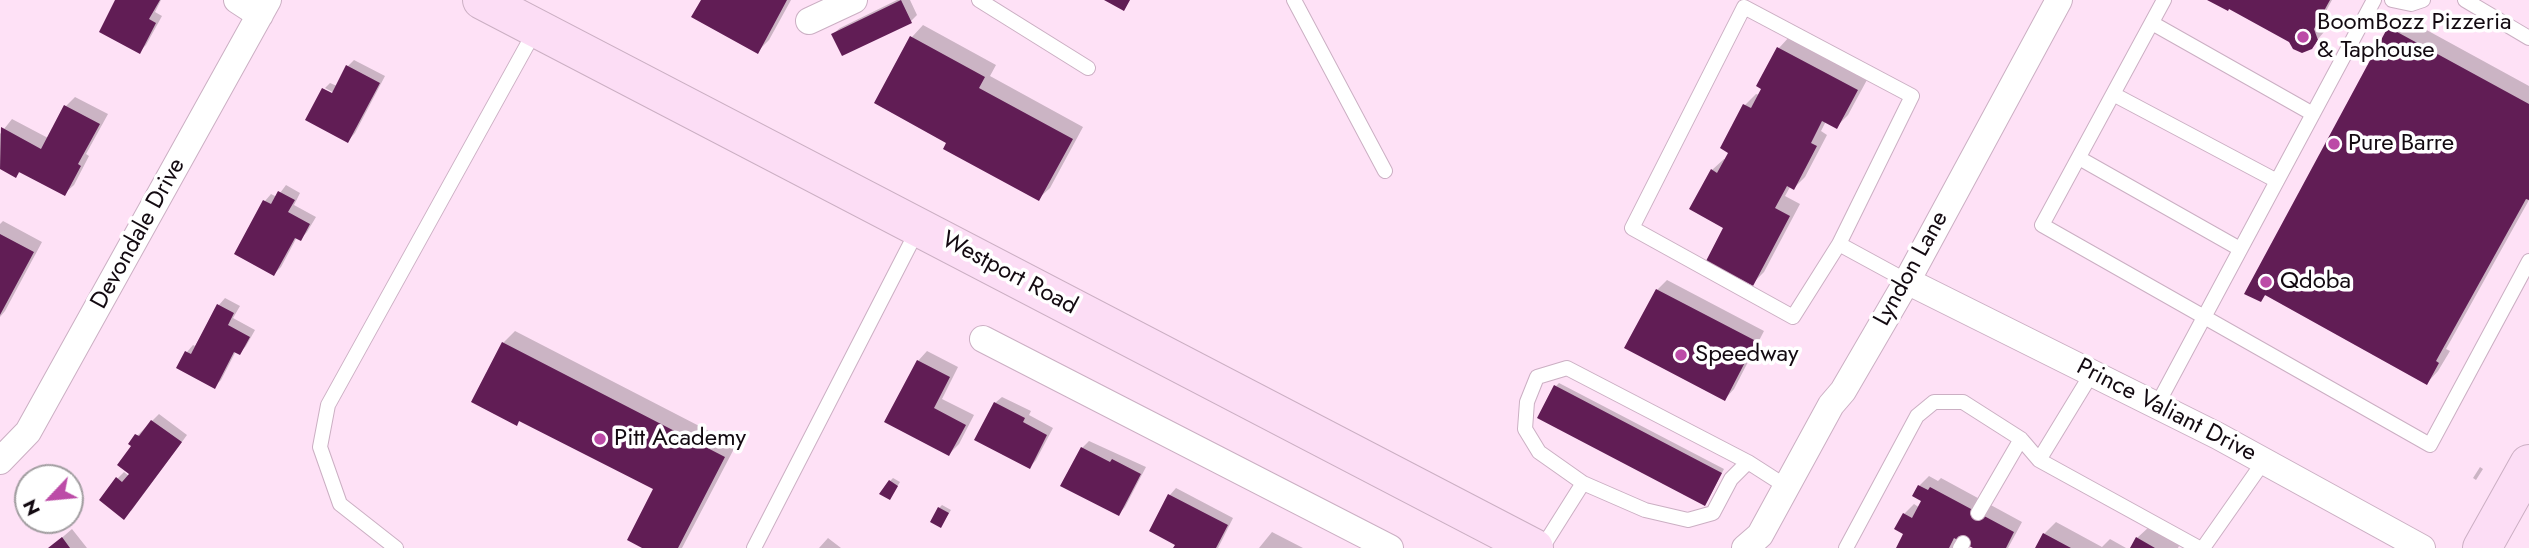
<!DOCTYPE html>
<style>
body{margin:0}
#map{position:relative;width:2529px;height:548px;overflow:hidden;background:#fee1f6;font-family:Jost,sans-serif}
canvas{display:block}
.north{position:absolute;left:14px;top:464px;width:70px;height:70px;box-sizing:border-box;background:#fff;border:2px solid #a19da0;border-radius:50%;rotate:244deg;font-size:19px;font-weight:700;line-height:28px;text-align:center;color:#130a11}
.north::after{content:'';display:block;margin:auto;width:24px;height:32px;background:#bc4ba7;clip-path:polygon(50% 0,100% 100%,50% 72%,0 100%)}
</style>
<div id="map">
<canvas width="2529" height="548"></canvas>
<div class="north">N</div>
</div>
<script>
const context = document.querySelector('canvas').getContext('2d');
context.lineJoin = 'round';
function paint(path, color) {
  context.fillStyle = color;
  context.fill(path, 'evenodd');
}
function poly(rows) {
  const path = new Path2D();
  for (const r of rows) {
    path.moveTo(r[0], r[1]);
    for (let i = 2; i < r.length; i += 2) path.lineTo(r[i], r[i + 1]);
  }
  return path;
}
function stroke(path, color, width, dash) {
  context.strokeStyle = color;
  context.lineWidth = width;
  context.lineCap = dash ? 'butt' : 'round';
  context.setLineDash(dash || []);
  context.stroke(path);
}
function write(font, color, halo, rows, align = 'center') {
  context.font = font + ' Jost,sans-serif';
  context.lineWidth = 7;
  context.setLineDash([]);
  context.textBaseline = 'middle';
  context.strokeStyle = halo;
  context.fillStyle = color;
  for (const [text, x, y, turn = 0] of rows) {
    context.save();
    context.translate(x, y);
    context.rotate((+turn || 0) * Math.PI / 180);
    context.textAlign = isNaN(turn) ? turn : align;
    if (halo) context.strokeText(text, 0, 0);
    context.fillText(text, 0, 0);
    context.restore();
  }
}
paint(poly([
 [117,0,161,0,155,12,162,16,146,45,139,52],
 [703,0,791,0,769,40,757,52],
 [897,0,910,0,917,15,911,21,833,34,840,28],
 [2211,0,2332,0,2320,22,2324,32,2311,47,2290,41,2230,7],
 [2401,16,2529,86,2529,200,2446,349,2450,351,2438,371,2427,383,2267,294,2260,300,2390,28],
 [923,25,996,65,990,76,1083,127,1050,188,1038,199,912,37],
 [1790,36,1868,78,1848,115,1836,127,1826,121,1821,131,1827,135,1805,177,1794,188,1790,187,1785,196,1800,204,1764,272,1752,284,1726,227,1712,170,1724,159,1726,160,1745,105,1756,94,1760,95,1763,88,1759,86,1779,48],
 [354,60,385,76,355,133,348,141,323,91,340,96,325,88,330,83,337,86,348,66],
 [75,97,108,114,86,154,89,156,74,185,64,194,21,171,16,176,0,167,0,134,12,119,48,138,66,106],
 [286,185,300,193,294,205,316,217,307,232,301,239,297,237,281,267,274,274,236,254,265,201,271,194,277,197],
 [3,221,42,242,5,311,0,317,0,224],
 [1667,280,1764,331,1734,389,1725,399,1657,290],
 [225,298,240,306,233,318,255,330,246,346,240,353,236,351,221,380,214,387,187,352,193,345,195,346,219,305],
 [515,331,736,445,682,548,646,548,655,489,520,420,517,424,503,343],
 [927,351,958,367,942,399,974,415,959,444,949,454,918,361],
 [1559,383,1724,469,1708,500,1705,503,1556,386],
 [1002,397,1031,411,1029,415,1053,428,1036,460,1030,467,995,403],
 [159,414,187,435,131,511,117,479,124,472,129,476,133,446,130,443],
 [1089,441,1146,467,1125,507,1119,514,1082,448],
 [2480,467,2483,469,2476,480,2473,478],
 [1929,476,1938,481,1941,478,2022,522,2008,548,1976,548,1957,538,1952,548,1898,548,1906,533,1896,528,1904,514,1914,504,1920,508,1924,501,1919,486],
 [893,478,900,482,892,495,890,481],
 [1176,488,1233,518,1218,548,1175,548,1177,544,1170,495],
 [942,505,951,510,941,526,939,508],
 [2056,522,2102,547,2110,539,2126,548,2037,548,2044,534],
 [2149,527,2180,544,2178,548,2132,548,2137,538],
 [72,529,87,548,50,548],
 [1272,532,1303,548,1259,548],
 [828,538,841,548,819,548]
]), '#0003');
paint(poly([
 [115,0,160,0,149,19,156,23,140,54,99,32],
 [701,0,787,0,758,54,691,17],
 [901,0,912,23,842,56,831,34],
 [1104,0,1130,0,1124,11],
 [2207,0,2330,0,2314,29,2318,40,2312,49,2302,53,2293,49,2289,42,2229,9,2228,11],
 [2388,27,2529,104,2529,200,2526,199,2436,361,2439,363,2427,385,2265,295,2261,302,2244,294],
 [910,36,985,77,979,88,1073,139,1039,201,943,149,946,143,874,103],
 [1777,47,1858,90,1837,129,1822,121,1811,143,1817,146,1794,190,1787,186,1775,208,1790,216,1753,286,1706,261,1723,228,1689,209,1711,169,1717,173,1728,153,1720,148,1743,104,1751,108,1761,89,1756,86],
 [346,65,380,83,348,143,305,120,322,88,332,93],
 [64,105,100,124,78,164,81,166,65,196,19,172,16,178,0,169,1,127,41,149],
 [278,191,295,200,288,212,310,224,301,241,295,238,274,276,234,254,263,200,271,204],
 [0,234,34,252,0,315],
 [1656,289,1756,341,1725,401,1624,348],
 [217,304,234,313,228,325,250,337,240,355,234,352,215,389,176,368,185,351,191,354],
 [502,342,725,457,678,548,642,548,627,540,653,489,519,421,517,426,471,402],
 [917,360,950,377,934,408,966,425,949,456,884,422],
 [1554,385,1722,473,1705,506,1537,418],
 [994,402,1025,418,1023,422,1047,435,1030,469,974,440],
 [151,420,182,442,124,520,99,500,116,477,122,482,129,474,117,465,131,446,128,444,135,434,139,436],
 [1081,447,1110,462,1112,459,1141,474,1119,516,1060,486],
 [889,480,898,486,890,500,879,494],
 [1918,485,1928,490,1930,487,2014,532,2006,548,1973,548,1954,538,1949,548,1896,548,1903,534,1894,529,1903,513,1912,518,1921,501,1912,496],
 [1168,494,1228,525,1216,548,1173,548,1175,545,1149,531],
 [938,507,949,513,941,528,930,522],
 [2043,533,2071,548,2035,548],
 [62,537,70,548,48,548],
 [2136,537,2155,548,2130,548]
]), '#611d55');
const service = poly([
 [979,0,1088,68],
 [1294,0,1385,171],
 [2164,0,2042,225,2430,445,2529,261],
 [2392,0,2411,4,2423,0],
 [2465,0,2529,38],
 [1744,7,1912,96,1839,244,1793,317,1632,228,1744,7],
 [2152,23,2313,114],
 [2113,94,2277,181],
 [2079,158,2240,249],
 [1839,244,1907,281],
 [2157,405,2374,0],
 [2039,460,2092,373],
 [1583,483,1539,452,1525,429,1527,402,1537,377,1567,368,1748,462],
 [1978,513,2021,439],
 [396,548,340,504,320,447,328,405,536,29],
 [754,548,918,229],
 [1542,548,1583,483,1645,510,1688,520,1713,513,1731,479,1748,462,1787,487],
 [1846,548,1917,416,1934,402,1963,402,2021,439,2039,460,2199,548],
 [1960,548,1963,543],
 [2203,548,2264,461]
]);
const minor = poly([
 [237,0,260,15],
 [809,21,854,0],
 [1907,281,2218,436,2422,548],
 [983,339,1390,548],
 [0,461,28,432,268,0],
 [1745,548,1760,535,1831,405,1843,391,1907,281,2059,0]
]);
const secondary = poly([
 [482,0,1534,548],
 [2482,548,2529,464]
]);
stroke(service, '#cbafc3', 16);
stroke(minor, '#cbafc3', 28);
stroke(secondary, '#cbafc3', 40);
stroke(service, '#fff', 14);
stroke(minor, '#fff', 26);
stroke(secondary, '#fcddf5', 38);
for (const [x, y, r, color] of [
 [2303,37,7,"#bc4ba7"],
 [2334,144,7,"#bc4ba7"],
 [2266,282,7,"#bc4ba7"],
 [1681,355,7,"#bc4ba7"],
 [600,439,7,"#bc4ba7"]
]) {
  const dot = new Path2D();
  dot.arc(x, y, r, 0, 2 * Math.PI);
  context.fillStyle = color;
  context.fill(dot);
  stroke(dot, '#fff', 2.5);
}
write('24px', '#130a11', '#fff', [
 ["BoomBozz Pizzeria",2317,23],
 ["& Taphouse",2317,51],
 ["Pure Barre",2348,144],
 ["Qdoba",2280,282],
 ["Speedway",1695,355],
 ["Pitt Academy",614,439]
], 'left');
write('24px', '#130a11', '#fff', [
 ["Devondale Drive",139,234,-61],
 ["Lyndon Lane",1912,269,-61],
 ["Westport Road",1009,274,28],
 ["Prince Valiant Drive",2166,411,27]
]);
</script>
